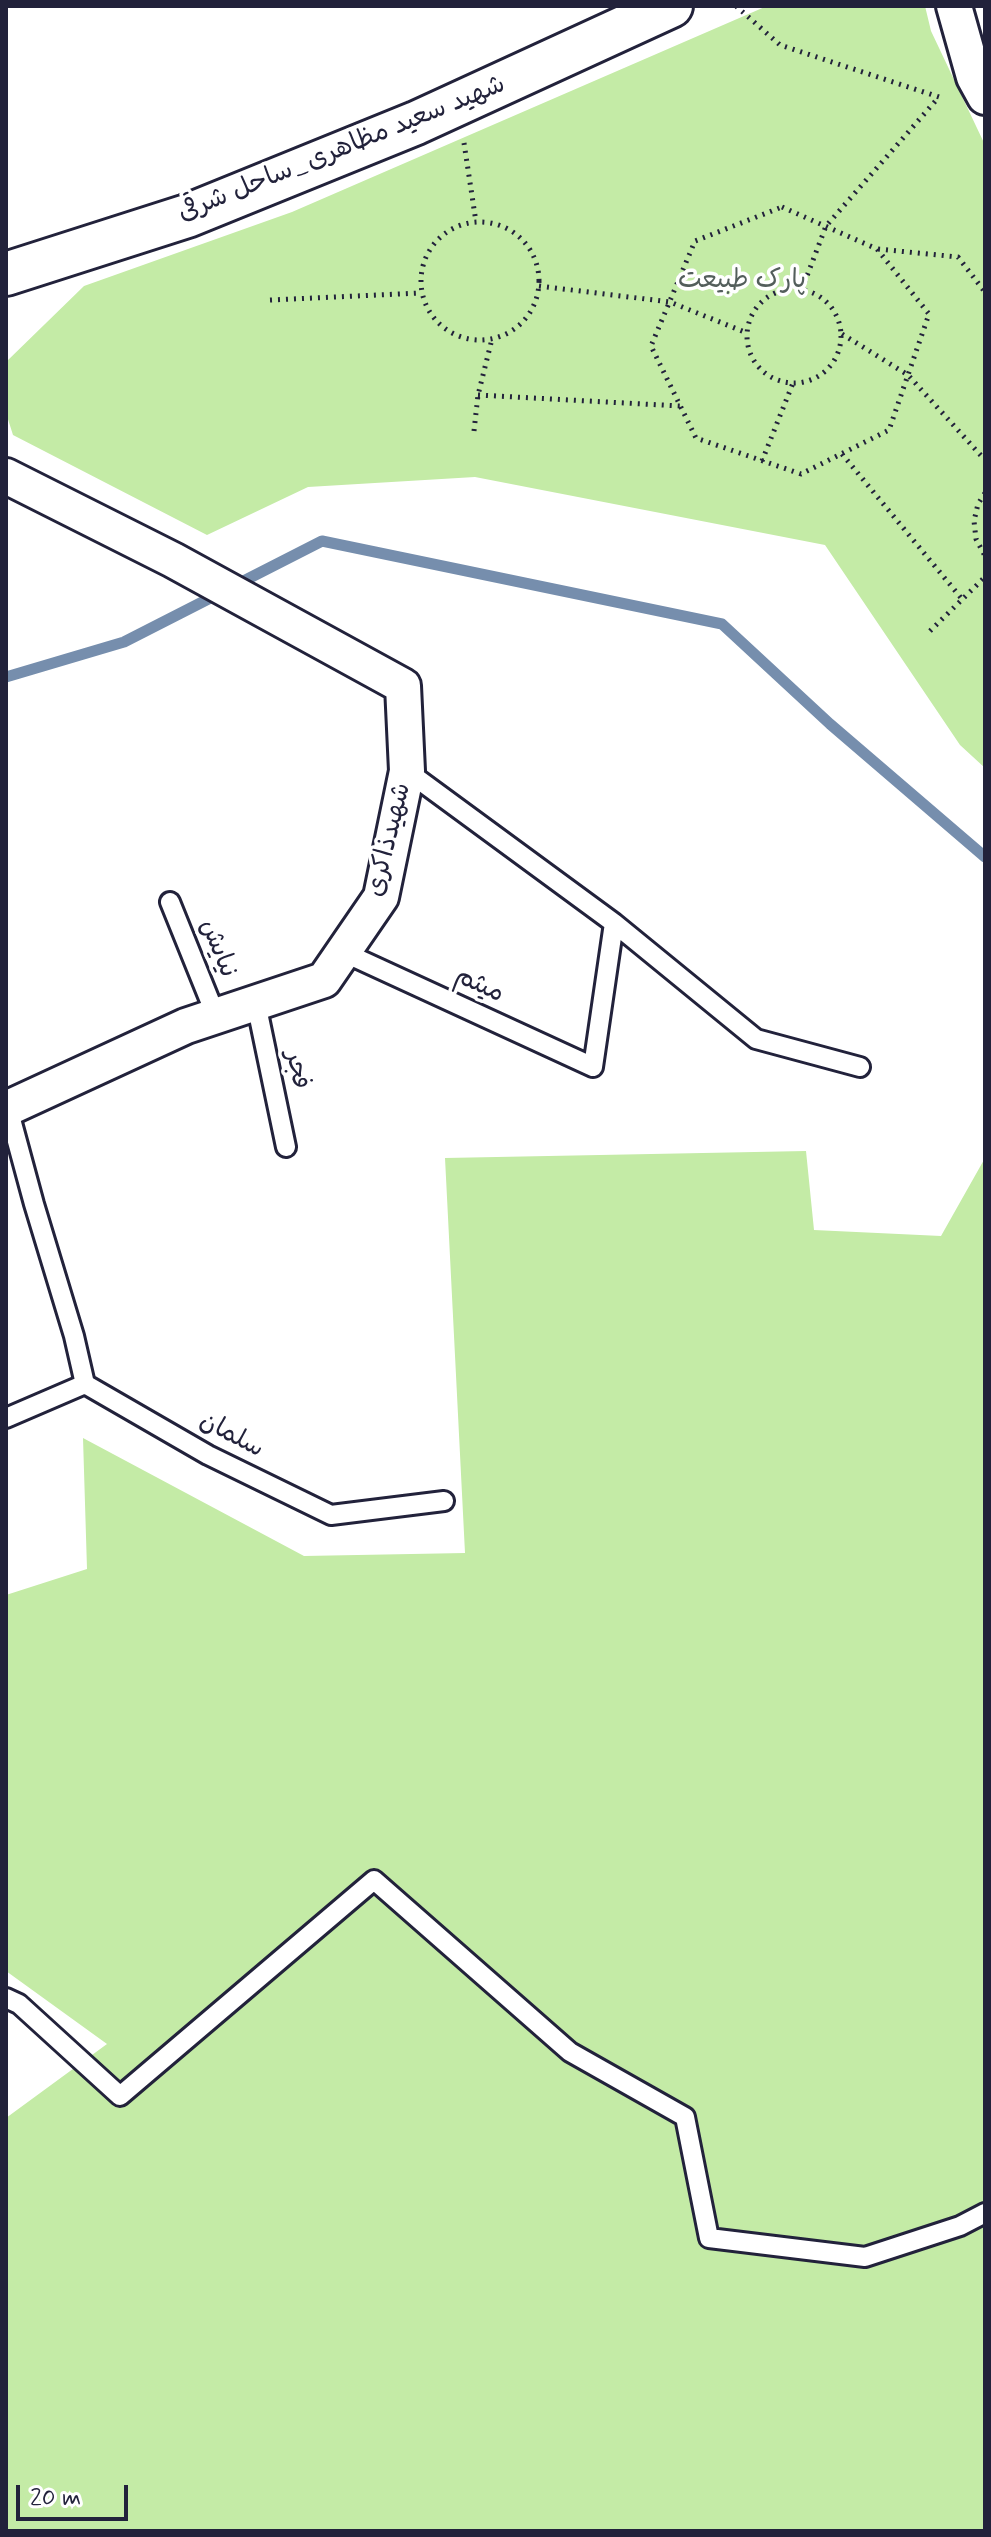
<!DOCTYPE html>
<meta charset="utf-8">
<style>
body{margin:0}
#map{position:relative;width:991px;height:2537px;overflow:hidden;background:#fff;font-family:Mynerve,sans-serif}
canvas{display:block}
.frame{position:absolute;inset:0;border:8px solid #22223b;pointer-events:none}
.scale{position:absolute;left:16px;top:2485px;width:112px;height:36px;box-sizing:border-box;border:4px solid #22223b;border-top:0;padding-left:10px;font-size:24px;line-height:28px;white-space:nowrap;color:#22223b;-webkit-text-stroke:6px #fff;paint-order:stroke}
</style>
<div id="map">
<canvas width="991" height="2537"></canvas>
<div class="frame"></div>
<div class="scale">20 m</div>
</div>
<script>
const context = document.querySelector('canvas').getContext('2d');
context.lineJoin = 'round';
function paint(path, color) {
  context.fillStyle = color;
  context.fill(path, 'evenodd');
}
function poly(rows) {
  const path = new Path2D();
  for (const r of rows) {
    if (r.length === 3) {
      path.moveTo(r[0] + r[2], r[1]);
      path.arc(r[0], r[1], r[2], 0, 2 * Math.PI);
      continue;
    }
    path.moveTo(r[0], r[1]);
    for (let i = 2; i < r.length; i += 2) path.lineTo(r[i], r[i + 1]);
  }
  return path;
}
function stroke(path, color, width, dash) {
  context.strokeStyle = color;
  context.lineWidth = width;
  context.lineCap = dash ? 'butt' : 'round';
  context.setLineDash(dash || []);
  context.stroke(path);
}
function write(font, color, halo, rows, align = 'center') {
  context.font = font + ' Mynerve,"Playpen Sans Arabic",sans-serif';
  context.lineWidth = 7;
  context.setLineDash([]);
  context.textBaseline = 'middle';
  context.strokeStyle = halo;
  context.fillStyle = color;
  for (const [text, x, y, turn = 0] of rows) {
    context.save();
    context.translate(x, y);
    context.rotate((+turn || 0) * Math.PI / 180);
    context.textAlign = isNaN(turn) ? turn : align;
    if (halo) context.strokeText(text, 0, 0);
    context.fillText(text, 0, 0);
    context.restore();
  }
}
paint(poly([
 [767,6,925,6,931,31,985,145,985,768,960,745,825,545,475,477,308,487,207,535,13,435,6,413,6,362,84,286,292,212],
 [806,1151,814,1230,941,1236,985,1158,985,2531,6,2531,6,2118,107,2044,6,1971,6,1595,87,1569,83,1438,304,1556,465,1553,445,1158]
]), '#c4eba6');
stroke(poly([
 [6,677,124,642,322,541,722,624,830,724,985,857]
]), '#768ead', 11);
const service = poly([
 [407,771,614,923,756,1039,860,1067],
 [170,902,216,1016],
 [343,952,593,1067,614,923],
 [256,1003,286,1147],
 [8,1108,34,1204,74,1336,85,1384],
 [6,1418,85,1384,208,1455,331,1515,444,1501],
 [6,1998,19,2004,120,2096,374,1880,570,2052,685,2117,709,2238,865,2257,960,2226,985,2213]
]);
const minor = poly([
 [954,6,974,77,985,97],
 [6,476,173,560,403,686,407,771,381,897,324,980,186,1026,6,1109]
]);
const tertiary = poly([
 [6,274,187,216,416,123,671,6]
]);
stroke(service, '#22223b', 24);
stroke(minor, '#22223b', 40);
stroke(tertiary, '#22223b', 48);
stroke(poly([
 [736,6,780,45,939,97,826,226,802,289],
 [464,143,476,222],
 [782,207,877,249,929,314,889,430,801,474,696,438,651,346,695,241,782,207],
 [480,281,59],
 [878,249,958,257,985,292],
 [539,286,670,302,747,333],
 [794,336,47],
 [270,300,421,293],
 [842,334,908,375,985,460],
 [478,395,680,406],
 [474,431,478,395,492,339],
 [842,454,962,599],
 [762,461,793,383],
 [985,493,978,504,974,521,976,539,985,556],
 [930,631,985,577]
]), '#22223b', 5, [2, 6]);
stroke(service, '#fff', 18);
stroke(minor, '#fff', 34);
stroke(tertiary, '#fff', 42);
write('26px', '#22223b', '#fff', [
 ["شهید سعید مظاهری_ساحل شرقی",342,150,-22],
 ["شهیدذاکری",390,840,-76],
 ["نیایش",217,949,68],
 ["میثم",479,986,25],
 ["فجر",296,1070,78],
 ["سلمان",231,1436,28]
]);
write('26px', '#535e5b', '#fff', [
 ["پارک طبیعت",742,282]
]);
</script>
